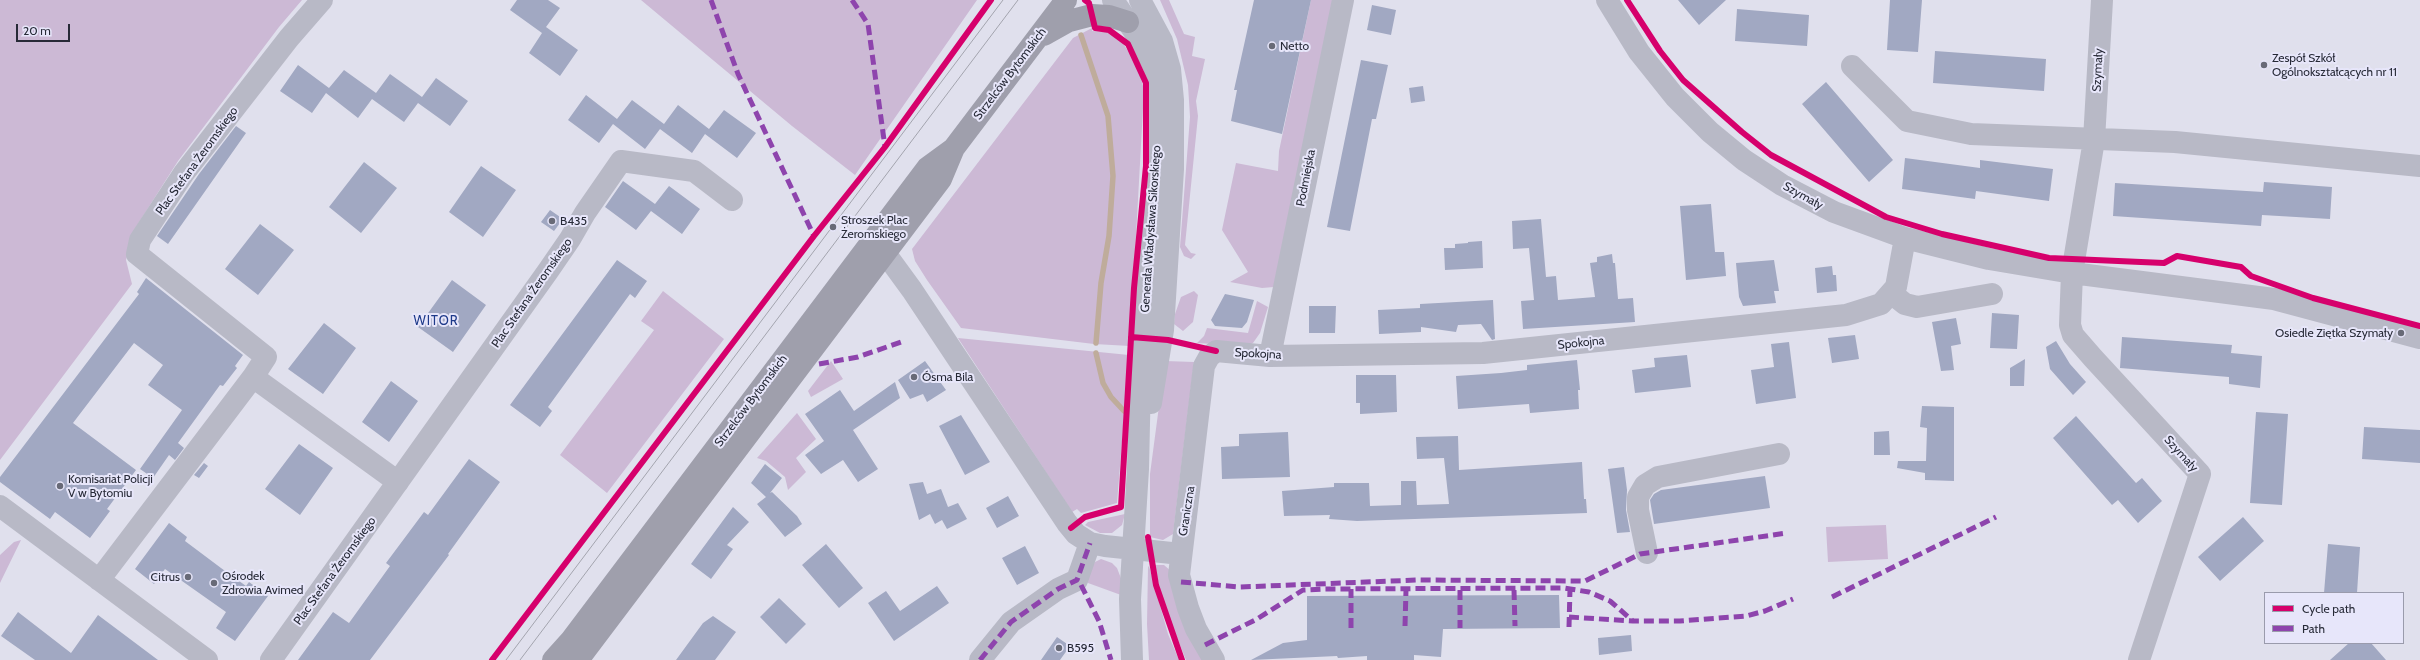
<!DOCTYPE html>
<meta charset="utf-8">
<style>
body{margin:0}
#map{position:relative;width:2420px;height:660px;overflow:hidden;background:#e0e0ed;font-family:Cabin,sans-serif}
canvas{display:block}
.legend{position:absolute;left:2264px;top:592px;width:140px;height:52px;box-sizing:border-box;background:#e7e6fa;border:1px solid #9a9bac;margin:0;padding:5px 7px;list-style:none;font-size:12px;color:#272a37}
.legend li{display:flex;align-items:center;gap:8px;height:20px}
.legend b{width:20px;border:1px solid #9a9bac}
.scale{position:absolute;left:16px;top:24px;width:54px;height:18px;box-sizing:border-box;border:2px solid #272a37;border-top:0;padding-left:5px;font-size:12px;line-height:14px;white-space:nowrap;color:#272a37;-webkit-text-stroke:3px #e7e6fa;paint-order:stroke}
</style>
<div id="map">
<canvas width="2420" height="660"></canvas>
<ul class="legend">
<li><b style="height:5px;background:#d6006c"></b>Cycle path</li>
<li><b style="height:5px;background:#8e44ad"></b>Path</li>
</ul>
<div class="scale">20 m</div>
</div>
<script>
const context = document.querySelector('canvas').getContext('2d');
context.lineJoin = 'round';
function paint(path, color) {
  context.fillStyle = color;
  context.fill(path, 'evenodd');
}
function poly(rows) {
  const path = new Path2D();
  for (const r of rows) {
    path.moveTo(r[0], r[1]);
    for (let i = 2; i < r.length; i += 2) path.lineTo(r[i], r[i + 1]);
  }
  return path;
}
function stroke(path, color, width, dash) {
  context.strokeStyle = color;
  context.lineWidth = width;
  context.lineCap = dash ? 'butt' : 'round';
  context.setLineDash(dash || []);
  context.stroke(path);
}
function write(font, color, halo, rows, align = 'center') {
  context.font = font + ' Cabin,sans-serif';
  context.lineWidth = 4;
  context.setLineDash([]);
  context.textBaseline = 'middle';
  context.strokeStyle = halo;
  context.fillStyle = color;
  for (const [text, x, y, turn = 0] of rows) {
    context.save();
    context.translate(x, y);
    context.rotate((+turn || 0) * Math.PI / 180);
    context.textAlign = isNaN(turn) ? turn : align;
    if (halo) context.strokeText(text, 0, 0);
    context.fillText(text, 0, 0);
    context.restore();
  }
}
paint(poly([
 [0,0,302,0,279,27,178,161,136,227,126,260,132,284,0,460],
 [641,0,977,0,855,175,792,126],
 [1160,0,1169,0,1184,34,1195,37,1192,56,1205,59,1196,101,1198,116,1185,245,1191,253,1196,254,1191,259,1184,256,1180,247,1190,117,1188,85,1177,39],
 [1311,0,1335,0,1274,287,1262,288,1230,282,1248,272,1222,230,1236,163,1278,171,1279,151],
 [1092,28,1092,31,1108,32,1122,42,1138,66,1144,90,1130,346,1094,344,961,328,927,280,915,261,912,249,1073,38],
 [663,291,724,339,607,493,560,455,654,330,641,321],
 [1194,291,1198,295,1193,322,1183,331,1174,324,1175,314,1181,297],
 [1257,301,1268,307,1260,333,1253,343,1244,346,1197,343,1204,336,1207,328,1248,333],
 [958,338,1129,355,1117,503,1081,513,1077,509,1072,512],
 [831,361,843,379,811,397,808,391],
 [1165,361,1194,362,1173,534,1163,540,1150,537,1150,474],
 [797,413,816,439,796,458,806,472,788,490,785,477,766,461,757,458],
 [1125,514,1122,525,1112,533,1100,533,1085,525,1088,522],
 [1886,525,1888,559,1828,562,1826,527],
 [21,540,0,583,0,555,14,542],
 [1101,559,1112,563,1117,568,1122,581,1121,595,1088,583,1084,579,1095,562],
 [1154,565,1164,565,1172,572,1206,660,1186,660,1165,608],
 [1149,566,1168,634,1179,660,1149,660,1147,624,1148,567]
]), '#ccb9d5');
stroke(poly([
 [1081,35,1108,116,1113,176,1109,236,1101,283,1096,343],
 [1096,353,1103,383,1111,397,1124,411]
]), '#bfac9b', 5.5);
paint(poly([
 [517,0,548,0,560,8,546,27,578,50,560,76,529,53,542,33,510,10],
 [1254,0,1311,0,1282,134,1231,121,1237,90,1234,90],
 [1678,0,1726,0,1699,25],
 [1890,0,1922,0,1918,52,1887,50],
 [1372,5,1396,10,1391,35,1367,30],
 [1737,9,1809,15,1807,46,1735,41],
 [1935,51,2046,59,2044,91,1933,83],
 [1361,60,1388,65,1376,119,1372,119,1350,231,1327,227],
 [298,65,329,88,344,70,376,93,390,74,422,97,436,78,468,101,450,126,418,103,404,122,372,99,358,118,326,93,312,113,280,91],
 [1826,82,1893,160,1869,182,1802,104],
 [1423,86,1425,101,1411,103,1409,88],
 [586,95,617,119,632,100,664,124,678,105,709,129,724,110,756,133,737,158,705,134,692,153,660,129,645,149,613,124,599,143,568,120],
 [236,126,246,133,168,244,157,236,199,174],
 [1905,158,1980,168,1980,160,2053,169,2049,201,1976,191,1975,199,1902,189],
 [364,162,397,188,361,233,329,207],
 [481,166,516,190,483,237,449,212],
 [623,181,655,204,669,186,700,209,682,234,651,211,636,230,605,207],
 [2264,182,2332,187,2330,219,2262,215,2261,226,2113,216,2115,183,2263,192],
 [1711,204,1715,252,1724,252,1726,276,1686,280,1680,206],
 [550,210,563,219,554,231,541,222],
 [1541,219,1546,277,1556,276,1558,300,1595,297,1590,263,1597,262,1597,257,1612,254,1613,263,1615,263,1618,299,1633,298,1635,322,1523,329,1521,301,1534,300,1529,248,1513,249,1512,221],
 [260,224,294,250,258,295,225,269],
 [1482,241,1483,268,1445,270,1444,248,1455,248,1455,244,1468,243,1468,242],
 [617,260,647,281,635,298,630,294,548,407,552,411,540,427,510,405],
 [1774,260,1779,291,1774,291,1776,303,1743,306,1739,297,1736,263],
 [1832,266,1833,275,1836,275,1837,291,1817,293,1815,268],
 [146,278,243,355,235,366,237,368,223,386,220,385,178,443,184,448,175,460,169,455,153,478,140,469,182,410,148,385,163,365,134,343,73,423,136,470,107,509,110,511,90,538,55,512,50,519,0,482,0,477,139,294,137,292],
 [452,280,486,305,453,352,418,327],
 [1225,294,1254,300,1247,322,1242,328,1215,326,1211,320],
 [1493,300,1495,339,1492,340,1481,324,1458,325,1456,332,1421,327,1421,332,1379,334,1378,310,1420,308,1420,304],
 [1309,306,1336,306,1335,333,1309,333],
 [1992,313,2019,315,2017,349,1990,348],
 [1956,318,1961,344,1951,346,1954,370,1941,371,1932,322],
 [324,323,356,348,323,394,288,369],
 [1855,335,1859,359,1832,363,1828,338],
 [2122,337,2232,345,2231,353,2262,356,2260,388,2229,384,2229,377,2120,368],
 [2056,341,2070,364,2086,382,2073,395,2050,369,2046,347],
 [1789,342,1796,398,1756,404,1751,370,1774,367,1771,344],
 [1687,355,1691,387,1635,393,1632,370,1655,367,1654,358],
 [2025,359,2024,386,2010,386,2010,368],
 [1577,360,1580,390,1578,390,1579,409,1530,413,1529,404,1458,409,1456,376,1501,373,1527,370,1527,365],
 [925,361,946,390,927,402,923,394,910,399,898,380],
 [1356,375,1396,375,1397,412,1360,414,1360,403,1356,403],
 [391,381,418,401,389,442,362,422],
 [895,382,900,398,853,430,878,469,858,482,843,460,821,474,805,455,824,441,805,414,840,390,854,411],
 [1922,406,1954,407,1954,481,1925,480,1925,473,1897,468,1898,461,1926,461,1927,428,1920,427],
 [2256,412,2288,414,2282,505,2250,503],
 [961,415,990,462,965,475,939,426],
 [2076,416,2136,483,2142,478,2162,501,2138,523,2118,500,2112,505,2053,438],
 [2364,427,2420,430,2420,463,2362,459],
 [1889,431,1890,455,1874,455,1874,432],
 [1288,432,1290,477,1222,479,1221,447,1239,446,1239,434],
 [1458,436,1459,470,1582,462,1584,499,1586,499,1587,513,1357,521,1329,519,1330,515,1284,516,1282,491,1334,487,1334,483,1369,483,1370,506,1401,505,1401,481,1416,481,1417,505,1449,504,1444,458,1417,459,1416,437],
 [299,444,333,468,300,515,265,489],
 [469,459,500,482,448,554,449,555,370,660,298,660,333,612,349,623,390,566,386,563,424,512,428,515],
 [204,463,208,466,199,478,194,475],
 [765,464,782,478,770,493,772,492,797,516,802,524,785,537,757,504,766,497,751,483],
 [1624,467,1627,490,1626,510,1630,532,1617,533,1608,469],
 [1765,476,1770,508,1654,524,1650,500,1654,494,1661,490],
 [923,482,927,494,941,489,948,507,958,503,967,519,947,529,942,520,935,524,930,514,919,520,909,484],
 [1008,496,1019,516,997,528,986,508],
 [733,507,749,522,727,545,733,549,711,579,691,564],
 [2243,517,2264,541,2220,581,2198,557],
 [169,523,187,537,185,541,221,568,246,586,249,582,268,596,235,641,216,628,226,612,165,569,154,584,135,569],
 [826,544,863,588,839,608,802,565],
 [2328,544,2360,547,2357,593,2324,593],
 [1025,546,1039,573,1017,585,1002,558],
 [937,586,949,603,894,641,868,603,886,591,900,611],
 [1559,595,1560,628,1443,629,1441,657,1414,655,1414,660,1367,660,1367,656,1338,658,1337,656,1251,660,1283,643,1307,640,1307,596],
 [779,598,806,624,786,644,760,617],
 [18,612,71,653,98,615,158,660,35,660,1,636],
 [713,616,736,632,715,660,676,660,703,623],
 [1631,635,1632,651,1599,655,1598,638],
 [1057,637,1070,646,1060,660,1041,660],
 [2349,643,2371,643,2386,660,2330,660]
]), '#a1a8c2');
stroke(poly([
 [1113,0,1142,43,1154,67,1159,90,1159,120,1140,378,1138,469,1130,599,1132,660],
 [1140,0,1162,41,1170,69,1173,100,1173,169,1163,330,1151,403],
 [1607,0,1639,52,1675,97,1710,132,1744,160,1782,185,1834,212,1905,238,1989,259,2072,273,2274,299,2420,338],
 [2102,0,2094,140,2072,273,2070,325,2073,335,2093,358,2200,474,2139,660],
 [1852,66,1907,121,1971,134,2175,142,2420,166],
 [885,253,912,290,1067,523,1076,534,1090,543,1105,546,1181,554],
 [1891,293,1905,304,1917,307,1992,294],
 [1270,356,1343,0],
 [253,377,266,357,137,254,140,240,184,173,289,38,322,0],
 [0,506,207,660],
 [1647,553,1638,510,1638,497,1645,485,1658,477,1779,454],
 [99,580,253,377,398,482],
 [271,660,548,271,570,239,585,213,621,161,694,171,732,200],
 [980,660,1011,622,1058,589,1077,580,1090,543],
 [1214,660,1196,629,1188,608,1179,575,1204,366,1209,357,1216,351,1270,356,1483,353,1846,315,1881,304,1896,287,1905,238]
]), '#b8b9c6', 22);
stroke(poly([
 [1044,35,1069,21,1092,15,1109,16,1128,22],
 [553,660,571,640,927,168,953,149],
 [578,660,941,179,954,148,1066,0]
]), '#9f9fac', 22);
stroke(poly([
 [506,660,1003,0],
 [520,660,1018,0]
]), '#a3a4ae', 1);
stroke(poly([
 [711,0,738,74,814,236],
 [852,0,868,24,885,147],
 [819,364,858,357,901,342],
 [1181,582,1240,587,1418,580,1585,581,1640,554,1787,533],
 [1081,585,1099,621,1111,660],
 [1460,590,1460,628],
 [1514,590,1515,626],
 [1832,597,1996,517],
 [1569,617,1633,621,1680,621,1746,616,1765,611,1793,599],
 [1405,626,1406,590],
 [1569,627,1570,589],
 [1351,628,1351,589],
 [1205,645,1257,619,1303,590,1324,589,1564,588,1589,592,1610,601,1633,621],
 [980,660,1011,622,1058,589,1077,580,1090,543]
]), '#8e44ad', 5, [10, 5]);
stroke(poly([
 [1627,0,1660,51,1683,80,1742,132,1771,155,1886,217,1942,234,2049,258,2164,263,2177,256,2241,267,2251,276,2313,298,2420,326],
 [1131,337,1168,340,1216,351],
 [1071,528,1085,517,1121,507,1134,288,1146,166,1146,83,1128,44,1109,30,1095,28,1089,3,1085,0],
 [1148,537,1156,585,1182,660],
 [492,660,814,236,885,147,991,0]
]), '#d6006c', 6);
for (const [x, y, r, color] of [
 [1272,46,4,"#686a77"],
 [2264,65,4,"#686a77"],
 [552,221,4,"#686a77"],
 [833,227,4,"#686a77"],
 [2401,333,4,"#686a77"],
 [914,377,4,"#686a77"],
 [60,486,4,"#686a77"],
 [188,577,4,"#686a77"],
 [214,583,4,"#686a77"],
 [1059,648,4,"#686a77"]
]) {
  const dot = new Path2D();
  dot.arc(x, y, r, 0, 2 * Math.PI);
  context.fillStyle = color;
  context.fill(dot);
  stroke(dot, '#e7e6fa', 1.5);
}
write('12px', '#272a37', '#e7e6fa', [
 ["Netto",1280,46],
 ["Zespół Szkół",2272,58],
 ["Ogólnokształcących nr 11",2272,72],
 ["Stroszek Plac",841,220],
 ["Żeromskiego",841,234],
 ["B435",560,221],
 ["Osiedle Ziętka Szymały",2393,333,"right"],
 ["Ósma Bila",922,377],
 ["Komisariat Policji",68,479],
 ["V w Bytomiu",68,493],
 ["Ośrodek",222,576],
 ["Zdrowia Avimed",222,590],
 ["Citrus",180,577,"right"],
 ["B595",1067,648]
], 'left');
write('12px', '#272a37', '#e7e6fa', [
 ["Szymały",2098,70,-87],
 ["Strzelców Bytomskich",1010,74,-53],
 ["Plac Stefana Żeromskiego",197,161,-54],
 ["Podmiejska",1306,178,-79],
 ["Szymały",1803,196,29],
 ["Generała Władysława Sikorskiego",1151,229,-86],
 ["Plac Stefana Żeromskiego",532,293,-55],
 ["Spokojna",1581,343,-6],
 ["Spokojna",1258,354,3],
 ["Strzelców Bytomskich",751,401,-53],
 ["Szymały",2181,454,48],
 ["Graniczna",1187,511,-81],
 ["Plac Stefana Żeromskiego",335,571,-54]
]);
context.letterSpacing = '1px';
write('13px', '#1d3989', '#e7e6fa', [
 ["WITOR",436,321]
]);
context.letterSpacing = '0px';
</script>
